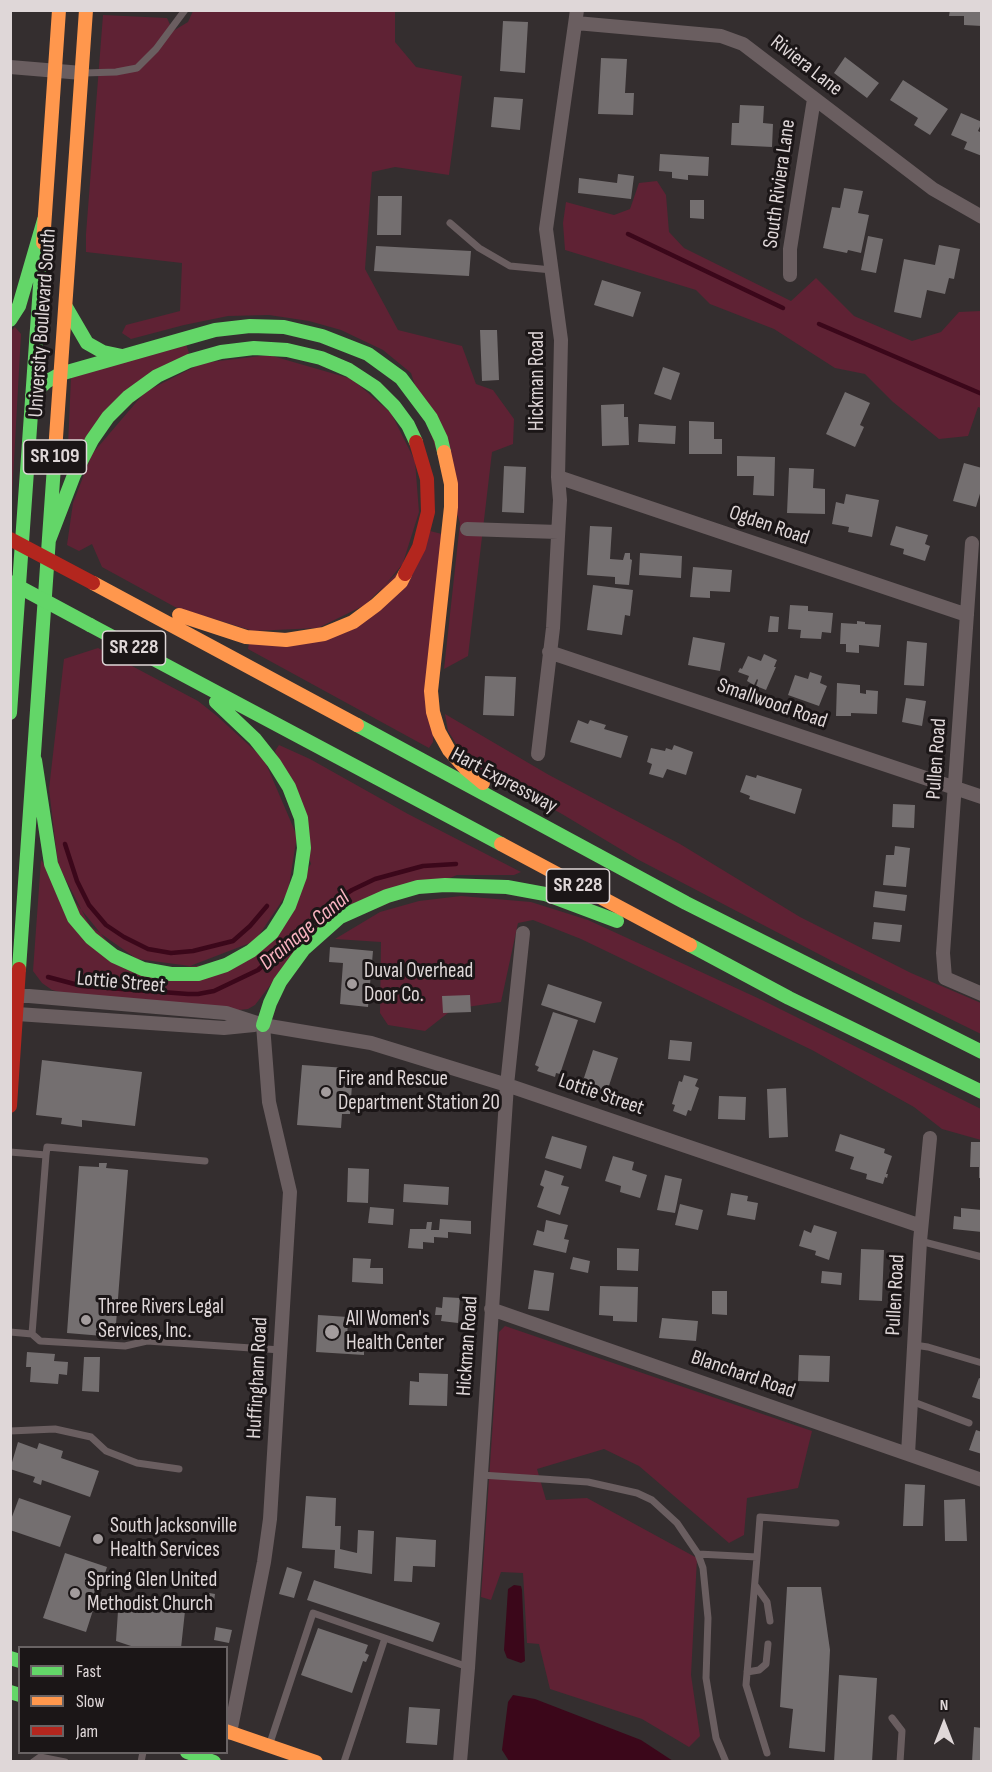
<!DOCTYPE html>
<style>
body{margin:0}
#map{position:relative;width:992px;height:1772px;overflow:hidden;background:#342e2f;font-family:"Sofia Sans Condensed",sans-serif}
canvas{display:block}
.frame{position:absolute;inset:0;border:12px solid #dfd7d8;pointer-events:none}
.legend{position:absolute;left:18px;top:1646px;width:210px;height:108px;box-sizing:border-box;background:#1b1617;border:2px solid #696364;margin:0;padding:8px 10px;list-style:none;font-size:18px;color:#dfd7d8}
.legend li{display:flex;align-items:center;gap:12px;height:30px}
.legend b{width:30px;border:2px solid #696364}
.north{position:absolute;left:914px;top:1694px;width:60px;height:60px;-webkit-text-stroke:4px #1b1617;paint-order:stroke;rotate:0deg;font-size:16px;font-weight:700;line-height:24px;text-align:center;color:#dfd7d8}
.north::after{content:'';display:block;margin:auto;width:21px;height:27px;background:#dfd7d8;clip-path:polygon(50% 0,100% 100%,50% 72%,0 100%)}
</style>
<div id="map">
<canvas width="992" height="1772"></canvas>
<div class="frame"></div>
<ul class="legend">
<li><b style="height:8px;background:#63d668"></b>Fast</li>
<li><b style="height:8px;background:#ff974d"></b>Slow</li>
<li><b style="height:8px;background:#b3261e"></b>Jam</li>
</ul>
<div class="north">N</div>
</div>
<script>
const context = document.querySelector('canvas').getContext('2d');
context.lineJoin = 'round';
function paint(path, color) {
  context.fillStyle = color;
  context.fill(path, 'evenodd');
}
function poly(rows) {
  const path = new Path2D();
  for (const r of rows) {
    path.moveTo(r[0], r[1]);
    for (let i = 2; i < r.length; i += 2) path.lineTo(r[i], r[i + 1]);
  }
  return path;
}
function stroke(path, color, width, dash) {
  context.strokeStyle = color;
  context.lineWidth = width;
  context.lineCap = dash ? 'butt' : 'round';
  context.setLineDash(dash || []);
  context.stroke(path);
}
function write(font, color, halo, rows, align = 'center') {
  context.font = font + ' "Sofia Sans Condensed",sans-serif';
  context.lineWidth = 6;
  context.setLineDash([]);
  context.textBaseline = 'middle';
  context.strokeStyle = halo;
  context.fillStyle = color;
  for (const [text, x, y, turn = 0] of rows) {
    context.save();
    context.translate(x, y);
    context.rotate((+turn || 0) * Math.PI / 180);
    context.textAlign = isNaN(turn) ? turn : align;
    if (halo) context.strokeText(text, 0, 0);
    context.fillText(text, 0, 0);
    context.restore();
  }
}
paint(poly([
 [193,11,395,11,395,42,416,67,462,76,449,175,395,167,372,172,365,269,398,330,462,346,476,384,493,390,514,419,513,444,492,452,468,656,444,669,460,523,411,373,383,350,341,330,309,321,269,315,228,316,184,325,131,339,122,333,126,325,180,311,182,263,86,252,86,234,103,15,167,18,173,31,188,22],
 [657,181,666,195,669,232,684,248,791,301,816,278,854,316,912,341,941,332,959,312,981,311,981,408,978,407,968,436,939,439,893,402,865,374,835,368,774,329,710,304,696,290,565,250,563,223,566,202,614,215,630,209,639,183],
 [15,327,21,334,11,515,10,332],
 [186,344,189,353,74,455,74,446,68,446,71,377],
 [269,355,352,379,391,413,415,461,419,512,401,569,365,605,318,628,253,631,175,607,102,567,92,544,79,551,67,545,73,503,92,454,145,392,202,363],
 [430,531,442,534,433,742,429,748,248,649,249,643,345,633],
 [98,648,198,701,217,716,264,759,297,836,288,892,255,941,190,966,137,959,90,926,58,865,49,789,64,659],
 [445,714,549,775,680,844,800,917,911,973,981,1003,981,1034,834,962,637,859,562,814,482,770,462,753,448,731],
 [279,745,310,759,408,814,521,872,514,875,457,875,307,937,255,1005,248,1009,238,1010,63,993,52,990,42,983,33,971,41,860,132,972,248,961,311,864,275,751],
 [461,896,531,902,588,920,762,1000,981,1109,981,1140,942,1129,914,1107,812,1050,581,939,533,920,518,923,501,1002,453,1009,425,1031,388,1025,380,1013,381,942,335,939,380,912,419,901],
 [505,1326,812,1431,798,1488,747,1498,744,1535,729,1543,639,1466,604,1449,537,1469,546,1500,587,1498,697,1558,691,1675,700,1736,689,1747,642,1719,550,1689,539,1644,527,1643,523,1573,501,1572,491,1600,481,1597,499,1332]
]), '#5f2234');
paint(poly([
 [514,1585,521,1586,522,1590,525,1661,521,1663,507,1658,504,1650,508,1589],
 [513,1695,535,1699,641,1740,673,1761,509,1761,502,1750,508,1702]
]), '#3b071a');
stroke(poly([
 [628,234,783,308],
 [819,324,982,394],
 [65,844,77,881,89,905,106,925,124,937,148,949,171,953,193,951,233,941,250,926,267,906],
 [48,977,82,986,188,994,198,994,214,991,258,970,309,923,335,901,352,890,375,879,423,866,456,864]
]), '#3b071a', 4.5);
paint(poly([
 [950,10,982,10,982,26,964,25,964,16,949,16],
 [503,21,528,22,525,73,500,71],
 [845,57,879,83,867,98,834,73],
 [601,58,627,59,625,93,634,93,633,115,598,114],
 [903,80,948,109,930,135,914,125,918,118,890,100],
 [494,97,523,99,520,130,491,127],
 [740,105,764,106,763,123,773,124,772,147,731,145,732,123,739,123],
 [961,113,982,122,978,131,982,133,982,156,964,149,967,142,951,135],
 [660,154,709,157,708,176,688,175,688,180,672,178,672,172,659,171],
 [618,174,634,176,631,199,578,193,579,178,617,183],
 [844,188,863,191,858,213,869,215,861,253,848,250,847,253,823,248,832,207,840,208],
 [378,196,402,196,401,235,377,235],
 [690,200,704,200,704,219,690,218],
 [868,236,883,239,876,273,861,270],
 [939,245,960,249,954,279,949,278,945,294,927,290,921,318,894,312,904,259,935,265],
 [376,246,471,251,469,276,374,271],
 [602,280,641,292,633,317,594,305],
 [480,330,497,330,499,380,482,381],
 [663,367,680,373,671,400,654,394],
 [845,392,870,403,860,425,864,427,855,447,826,434],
 [624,404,624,417,628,417,629,445,602,446,601,405],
 [689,421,714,422,714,439,722,439,722,454,689,454],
 [639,424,676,426,675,444,638,442],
 [737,456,775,457,774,496,753,495,754,476,737,476],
 [964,463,982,468,982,487,976,507,953,501],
 [504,466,526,467,524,513,502,512],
 [789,468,814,469,813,488,825,489,825,514,787,513],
 [846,494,879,500,872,537,848,532,849,527,832,524,836,502,844,504],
 [590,526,612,527,610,559,623,560,625,553,630,553,630,559,632,560,629,585,615,584,615,577,587,575],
 [896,526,928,535,925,544,930,546,925,561,903,554,904,549,890,545],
 [640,553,682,556,681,578,639,575],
 [693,567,732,570,730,592,710,591,710,598,690,597],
 [593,585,633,590,630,616,625,615,622,635,587,630],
 [790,605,808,606,808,611,833,613,831,633,822,632,821,639,800,638,801,630,788,629],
 [770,616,779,617,778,632,768,632],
 [857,621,865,622,865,624,881,625,879,647,859,645,859,653,846,652,846,644,840,644,841,623,857,624],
 [693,637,725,643,720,671,688,665],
 [907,641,927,643,924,686,904,685],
 [764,654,777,660,774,667,776,667,766,690,756,686,758,680,757,679,754,685,747,681,749,676,738,672,740,668,742,669,748,656,761,661],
 [810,672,822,676,820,683,827,686,819,706,788,695,795,675,808,679],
 [485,676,516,677,514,716,483,715],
 [837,683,860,685,860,693,866,694,866,690,878,691,877,714,851,713,851,716,836,716],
 [906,698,926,701,922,726,902,722],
 [578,720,588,724,590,720,606,725,604,729,628,736,621,758,570,742],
 [674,745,693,752,686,775,667,769,663,778,649,774,652,764,647,762,651,748,665,751,666,748,672,750],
 [746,775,756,778,757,775,802,789,795,814,749,799,750,796,740,792],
 [893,804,915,805,914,828,892,827],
 [895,846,910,848,906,887,883,885,886,855,894,855],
 [875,891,907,895,905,911,873,907],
 [874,922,902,925,900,942,872,939],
 [330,947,373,951,368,1007,340,1004,343,963,329,962],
 [548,984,602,1002,595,1023,541,1005],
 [470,995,471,1012,443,1013,442,996],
 [553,1012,578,1020,560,1074,556,1073,555,1077,537,1071,539,1067,535,1065],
 [670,1040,692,1042,690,1061,668,1059],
 [593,1050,618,1058,606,1095,581,1087],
 [42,1060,142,1072,135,1126,82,1120,82,1127,61,1124,62,1118,36,1115],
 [302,1065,347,1068,347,1070,353,1070,350,1114,342,1114,341,1128,297,1125],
 [684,1075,698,1079,695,1086,699,1088,691,1111,688,1110,686,1116,673,1111,675,1105,672,1104,679,1081,682,1082],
 [786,1088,788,1137,769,1138,767,1089],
 [719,1096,746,1097,745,1120,718,1119],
 [840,1134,885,1149,884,1153,892,1156,886,1174,888,1174,887,1178,885,1177,883,1184,866,1179,867,1174,850,1169,854,1157,835,1151],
 [552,1136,587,1146,581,1169,545,1158],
 [971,1142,982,1142,982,1178,979,1178,979,1167,970,1167],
 [613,1156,634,1162,632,1170,647,1175,640,1198,620,1192,621,1186,605,1181],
 [99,1163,107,1163,106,1168,128,1170,115,1337,67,1333,79,1166,99,1167],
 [348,1168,369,1169,368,1203,347,1202],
 [545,1170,564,1176,561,1185,569,1187,560,1215,537,1207,544,1187,540,1185],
 [665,1175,682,1179,675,1213,657,1210],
 [404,1184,449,1187,448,1205,403,1202],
 [731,1193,748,1196,747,1201,758,1203,755,1220,727,1215],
 [680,1204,703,1210,698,1230,675,1225],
 [370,1207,394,1209,393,1225,368,1223],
 [961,1208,982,1210,982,1232,953,1229,954,1216,961,1217],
 [440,1219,471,1221,471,1234,448,1232,448,1238,434,1237,434,1243,423,1242,423,1249,408,1248,410,1229,426,1229,427,1222,432,1222,431,1230,439,1230],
 [546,1220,568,1225,564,1239,569,1240,566,1253,533,1245,537,1230,544,1232],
 [814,1225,837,1232,829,1260,815,1255,816,1251,799,1246,804,1230,811,1233],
 [617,1248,639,1249,638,1271,617,1270],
 [861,1249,884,1250,882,1301,859,1300],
 [573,1257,590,1261,588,1273,570,1269],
 [353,1258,371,1259,370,1268,383,1268,383,1284,352,1282],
 [534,1270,554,1273,549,1311,528,1309],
 [822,1271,842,1273,841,1285,821,1283],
 [600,1286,638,1287,637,1322,613,1321,613,1316,599,1315],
 [712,1291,727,1291,727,1315,712,1314],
 [443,1297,460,1298,458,1323,441,1321,442,1315,435,1315,436,1307,442,1308],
 [318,1315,348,1317,347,1341,364,1343,364,1355,316,1352],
 [662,1318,698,1321,696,1341,659,1338],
 [27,1352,55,1354,54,1361,68,1362,67,1375,59,1374,58,1384,30,1382,31,1367,26,1367],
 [799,1355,830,1356,829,1382,798,1381],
 [84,1357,100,1357,99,1392,82,1391],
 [419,1373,448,1374,447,1406,409,1405,410,1381,419,1382],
 [979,1378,982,1379,982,1400,972,1397],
 [976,1430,982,1432,982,1454,969,1450],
 [18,1442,37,1449,39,1443,63,1451,61,1458,99,1471,90,1497,42,1480,41,1485,33,1482,35,1477,10,1469],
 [905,1484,925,1485,923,1526,903,1526],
 [306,1496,336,1498,335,1526,341,1526,340,1549,357,1553,358,1530,374,1531,372,1574,334,1568,335,1550,302,1548],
 [19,1498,71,1516,60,1547,10,1530,10,1522],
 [965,1499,967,1541,945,1541,944,1500],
 [396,1537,436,1540,435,1567,413,1566,412,1582,394,1581],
 [65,1553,107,1567,86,1632,43,1618],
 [287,1567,302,1572,294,1598,279,1594],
 [314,1580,440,1623,433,1642,307,1600],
 [787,1587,821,1587,830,1650,825,1752,789,1748,793,1709,780,1707],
 [204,1592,215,1594,213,1608,201,1605],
 [137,1594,149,1598,147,1605,158,1609,164,1610,165,1601,178,1602,177,1611,185,1611,181,1648,137,1648,116,1641,119,1596,135,1601],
 [216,1627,232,1630,229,1643,214,1640],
 [318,1628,368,1645,365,1653,369,1655,366,1662,363,1661,352,1693,301,1675],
 [839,1675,877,1678,872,1762,834,1762],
 [409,1707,440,1709,437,1745,406,1743],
 [974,1727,982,1728,982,1762,972,1762]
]), '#746f70');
stroke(poly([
 [84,73,116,72,137,68,156,49,185,10],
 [450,223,479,248,510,266,552,270],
 [10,1152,46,1155,47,1147,205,1161],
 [920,1241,982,1257],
 [10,1332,32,1334,40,1341,125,1346,147,1341,281,1350],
 [32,1334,46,1155],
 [914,1345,928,1347,982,1363],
 [911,1401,969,1423],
 [10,1431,55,1429,91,1437,106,1451,137,1463,179,1469],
 [481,1475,588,1482,637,1493,652,1500,677,1523,698,1554,703,1568,708,1618,706,1678,716,1738,726,1762],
 [698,1554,757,1557,760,1517,836,1523],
 [757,1557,746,1685,767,1753],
 [755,1585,767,1602,770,1621],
 [747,1672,759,1670,766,1664,768,1644],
 [892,1718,902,1731,900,1762],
 [270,1743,313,1613,468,1667],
 [33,1762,40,1757,65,1762],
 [141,1762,143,1752],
 [344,1762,385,1638]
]), '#6a5e60', 7);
stroke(poly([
 [576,23,721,36,743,44,933,189,982,217],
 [10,67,82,73],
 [790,275,790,249,814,99],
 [558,477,967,615],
 [467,529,558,532],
 [972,543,943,953,945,978,982,994],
 [549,652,982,797],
 [538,754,553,628,560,500,558,477,561,340,546,229,577,10],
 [10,996,29,996,226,1013,263,1025,371,1043,507,1085,921,1226],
 [11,1011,17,1014,224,1028,254,1025],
 [491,1309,982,1480],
 [908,1454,920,1241,930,1138],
 [230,1733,264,1562,270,1519,290,1192,269,1102,263,1025],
 [460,1762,468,1668,507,1085,523,933]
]), '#6a5e60', 14);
stroke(poly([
 [66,307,87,343,103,352,122,356],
 [10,320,19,306,44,220],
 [32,395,46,382,60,374,215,330,250,326,284,327,322,336,368,354,401,378,431,418,441,439,444,452],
 [49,540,74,475,92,440,108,417,128,397,157,376,189,361,221,352,254,348,287,350,321,358,349,370,375,387,394,406,408,425,416,442],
 [90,625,501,844],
 [10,713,43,243],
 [357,725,686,903,982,1052],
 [35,760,51,864,74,918,91,938,114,956,143,969,171,974,198,974,226,965,251,951,272,933,289,906,300,876,304,848,301,818,289,787,274,763,255,739,216,702],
 [690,945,789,998,982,1092],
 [19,969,54,466],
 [263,1025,270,1003,280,982,304,949,340,917,387,896,418,887,445,885,507,887,545,894,617,921],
 [10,1658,20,1661],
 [10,1692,20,1695],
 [187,1752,214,1762]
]), '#63d668', 14);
stroke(poly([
 [43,243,59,10],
 [444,452,451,484,451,507,431,691,433,712,439,732,449,750,465,768,483,783],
 [54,466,86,10],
 [93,583,357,725],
 [179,615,246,637,286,640,324,634,353,622,376,605,401,582,405,574],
 [501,844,690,945],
 [226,1731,316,1762]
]), '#ff974d', 14);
stroke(poly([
 [405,574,419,547,428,512,427,479,416,442],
 [10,1106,19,969]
]), '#b3261e', 14);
stroke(poly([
 [10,582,90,625]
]), '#63d668', 14);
stroke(poly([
 [10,539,93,583]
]), '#b3261e', 14);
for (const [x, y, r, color] of [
 [352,984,6,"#a39c9d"],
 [326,1092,6,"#a39c9d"],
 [86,1320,6,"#a39c9d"],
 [332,1332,8,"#a39c9d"],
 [98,1539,6,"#a39c9d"],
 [75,1593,6,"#a39c9d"]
]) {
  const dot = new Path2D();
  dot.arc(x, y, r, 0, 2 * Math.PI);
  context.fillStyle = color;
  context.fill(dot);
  stroke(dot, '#1b1617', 2);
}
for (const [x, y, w] of [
 [55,457,63],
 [134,648,63],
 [578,886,63]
]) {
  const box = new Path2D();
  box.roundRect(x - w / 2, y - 17, w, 34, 4.5);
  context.fillStyle = '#1b1617';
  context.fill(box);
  stroke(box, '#dfd7d8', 1.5);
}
write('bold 20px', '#dfd7d8', null, [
 ["SR 109",55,457],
 ["SR 228",134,648],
 ["SR 228",578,886]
]);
write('21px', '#dfd7d8', '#1b1617', [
 ["Riviera Lane",806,66,38],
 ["South Riviera Lane",780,184,-82],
 ["University Boulevard South",43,323,-86],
 ["Hickman Road",538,381,-90],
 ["Ogden Road",769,526,19],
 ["Smallwood Road",772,704,19],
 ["Pullen Road",937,759,-86],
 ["Hart Expressway",504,781,28],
 ["Lottie Street",121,983,5],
 ["Lottie Street",601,1095,19],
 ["Pullen Road",896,1295,-87],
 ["Hickman Road",468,1346,-86],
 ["Blanchard Road",743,1375,19],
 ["Huffingham Road",258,1378,-87]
]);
write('21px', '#dfd7d8', '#1b1617', [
 ["Duval Overhead",364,972],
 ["Door Co.",364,996],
 ["Fire and Rescue",338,1080],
 ["Department Station 20",338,1104],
 ["Three Rivers Legal",98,1308],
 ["Services, Inc.",98,1332],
 ["All Women's",346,1320],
 ["Health Center",346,1344],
 ["South Jacksonville",110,1527],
 ["Health Services",110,1551],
 ["Spring Glen United",87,1581],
 ["Methodist Church",87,1605]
], 'left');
write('italic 22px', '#f9b3c1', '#1b1617', [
 ["Drainage Canal",305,931,-40]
]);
</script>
